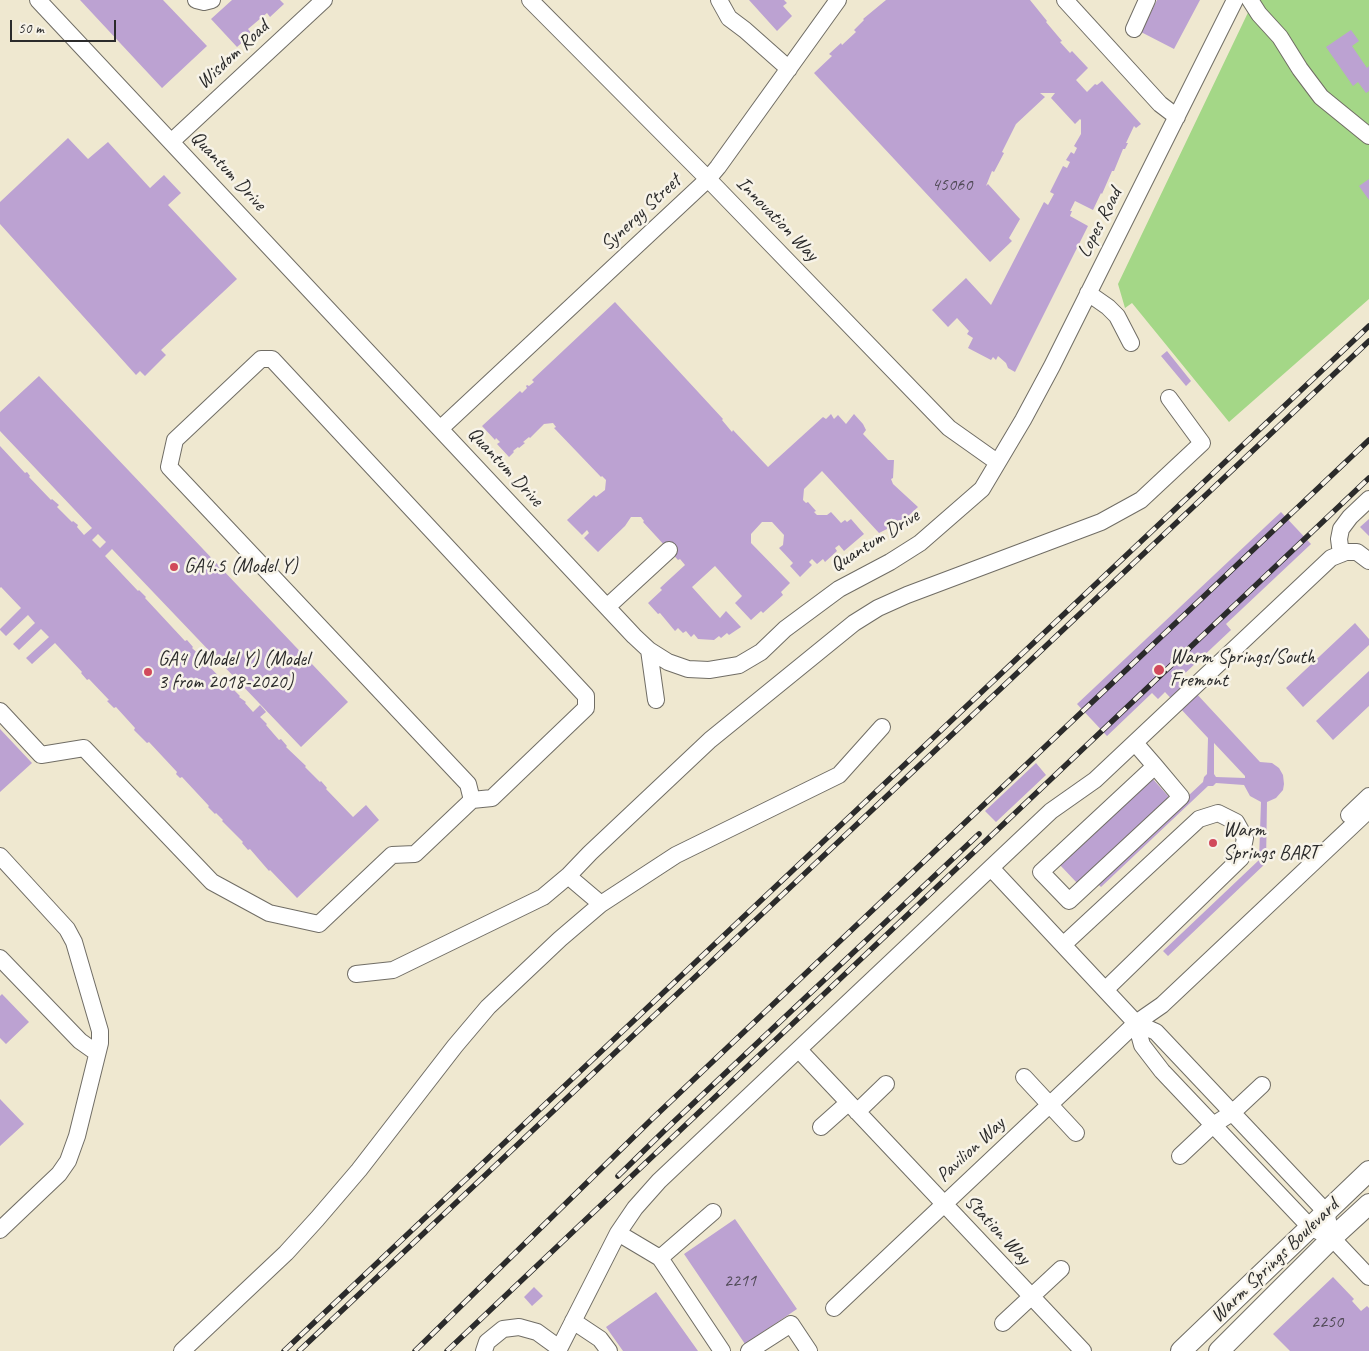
<!DOCTYPE html>
<style>
body{margin:0}
#map{position:relative;width:1369px;height:1351px;overflow:hidden;background:#efe8d0;font-family:Caveat,sans-serif}
canvas{display:block}
.scale{position:absolute;left:10px;top:20px;width:106px;height:22px;box-sizing:border-box;border:2px solid #2b2b2b;border-top:0;padding-left:6px;font-size:15px;line-height:18px;white-space:nowrap;color:#2b2b2b;-webkit-text-stroke:4px #f7f3e8;paint-order:stroke}
</style>
<div id="map">
<canvas width="1369" height="1351"></canvas>
<div class="scale">50 m</div>
</div>
<script>
const context = document.querySelector('canvas').getContext('2d');
context.lineJoin = 'round';
function paint(path, color) {
  context.fillStyle = color;
  context.fill(path, 'evenodd');
}
function poly(rows) {
  const path = new Path2D();
  for (const r of rows) {
    path.moveTo(r[0], r[1]);
    for (let i = 2; i < r.length; i += 2) path.lineTo(r[i], r[i + 1]);
  }
  return path;
}
function stroke(path, color, width, dash) {
  context.strokeStyle = color;
  context.lineWidth = width;
  context.lineCap = dash ? 'butt' : 'round';
  context.setLineDash(dash || []);
  context.stroke(path);
}
function write(font, color, halo, rows, align = 'center') {
  context.font = font + ' Caveat,sans-serif';
  context.lineWidth = 5;
  context.setLineDash([]);
  context.textBaseline = 'middle';
  context.strokeStyle = halo;
  context.fillStyle = color;
  for (const [text, x, y, turn = 0] of rows) {
    context.save();
    context.translate(x, y);
    context.rotate((+turn || 0) * Math.PI / 180);
    context.textAlign = isNaN(turn) ? turn : align;
    if (halo) context.strokeText(text, 0, 0);
    context.fillText(text, 0, 0);
    context.restore();
  }
}
paint(poly([
 [1254,0,1369,0,1369,299,1229,422,1132,303,1125,308,1118,284]
]), '#a4d787');
paint(poly([
 [80,0,163,0,207,46,162,88],
 [232,0,280,0,284,4,270,17,267,13,248,29,252,34,237,47,211,19],
 [749,0,784,0,787,3,783,6,792,16,777,31],
 [886,0,1030,0,1047,21,1046,22,1062,41,1060,42,1070,53,1072,51,1088,68,1076,80,1087,92,1095,84,1097,85,1102,81,1141,124,1136,128,1134,126,1126,143,1128,143,1125,149,1123,149,1114,171,1112,171,1102,194,1101,193,1093,210,1075,201,1070,211,1072,211,1070,216,1088,226,1015,372,1008,368,1006,363,998,356,996,360,993,357,991,360,968,348,973,338,967,334,969,331,957,318,948,327,932,310,966,278,991,305,1044,202,1048,205,1054,194,1050,192,1063,166,1067,168,1070,162,1066,160,1071,152,1074,154,1077,148,1074,146,1081,134,1081,120,1080,119,1075,124,1051,98,1055,93,1040,93,1045,97,1016,124,1002,152,1004,153,994,172,992,171,986,186,988,184,1020,219,1009,238,1012,241,990,262,814,73,832,56,829,54,841,43,842,45,856,32,854,30,864,20,863,19],
 [1157,0,1200,0,1174,49,1141,32],
 [1351,30,1359,41,1352,46,1367,68,1369,66,1369,91,1366,93,1358,82,1353,86,1326,47],
 [68,138,88,159,108,142,150,188,164,175,181,193,168,205,237,279,161,350,166,355,145,376,140,371,136,375,0,224,0,202],
 [1369,179,1369,200,1359,186],
 [615,302,723,419,722,420,732,432,733,430,768,467,823,417,826,419,831,414,834,419,838,415,846,424,854,414,863,424,866,430,863,434,888,460,894,460,893,478,891,479,893,484,918,507,906,518,898,521,896,520,887,529,879,533,822,471,804,489,803,500,806,503,808,502,816,511,814,512,817,515,827,515,831,512,841,523,845,520,847,522,851,519,864,534,844,551,839,545,835,548,837,551,825,562,823,559,817,564,812,559,809,562,812,565,800,577,790,566,793,563,779,548,783,545,784,535,772,522,762,522,751,534,751,543,790,583,781,592,783,595,763,613,761,611,751,620,735,603,742,596,715,566,692,587,720,618,726,611,741,627,729,635,727,633,721,638,719,636,714,640,698,639,694,634,691,637,686,631,683,633,678,628,675,631,660,613,658,614,648,603,662,590,660,588,685,565,680,559,678,560,643,522,644,521,641,517,631,517,625,526,598,552,584,538,589,533,587,530,582,535,567,520,594,495,596,497,605,490,606,480,602,476,601,477,554,428,556,427,553,423,544,424,530,438,529,437,523,442,525,443,519,448,518,447,513,451,514,452,509,457,497,444,500,442,496,438,495,440,482,426,520,391,522,393,527,388,526,386,527,385,529,386,534,382,532,380],
 [1167,351,1191,381,1186,386,1161,356],
 [39,376,348,702,301,747,112,549,105,556,138,591,139,590,146,597,145,598,185,641,187,640,193,647,192,648,205,660,204,661,232,690,233,689,240,696,239,697,246,702,245,703,253,712,260,705,266,712,260,717,267,724,266,725,279,740,281,739,287,746,286,747,306,766,305,767,320,782,321,781,327,788,326,789,353,817,366,805,379,820,297,898,270,870,269,871,250,849,248,850,242,843,243,842,222,821,223,820,216,813,215,814,208,807,209,806,182,777,180,778,176,774,177,772,149,742,147,743,134,730,135,728,116,707,114,708,107,701,109,700,89,679,87,680,81,673,82,672,55,643,32,664,26,658,49,637,41,629,19,650,13,644,35,623,28,615,6,636,0,630,0,629,21,608,1,587,0,588,0,446,25,473,27,472,30,476,29,477,51,500,52,499,59,505,57,507,72,522,73,521,78,525,77,527,84,535,92,528,0,431,0,412],
 [98,534,106,542,100,548,92,540],
 [1281,512,1311,544,1226,624,1231,630,1181,677,1260,762,1272,763,1279,768,1283,775,1284,784,1283,790,1276,798,1267,802,1266,863,1168,956,1163,951,1259,860,1261,802,1250,796,1244,785,1216,783,1213,786,1208,786,1101,887,1096,882,1203,782,1204,777,1207,774,1208,738,1165,692,1158,699,1152,693,1107,736,1077,704],
 [1214,743,1245,776,1245,778,1216,777,1214,774],
 [1369,519,1369,536,1360,527],
 [1355,623,1369,639,1369,645,1303,707,1286,688],
 [1369,671,1369,706,1333,740,1316,721],
 [0,729,32,763,0,792],
 [1036,763,1046,775,996,822,985,811],
 [1152,778,1169,797,1078,884,1060,865],
 [2,994,29,1022,6,1044,0,1038,0,996],
 [0,1099,24,1124,0,1146],
 [735,1219,797,1309,745,1344,684,1254],
 [1333,1277,1354,1299,1352,1301,1361,1311,1367,1306,1369,1308,1369,1351,1290,1351,1273,1334],
 [534,1287,543,1296,532,1306,524,1297],
 [656,1292,698,1351,623,1351,606,1327]
]), '#bca2d2');
const minor = poly([
 [38,0,634,636,649,650,668,662,688,669,709,670,739,665,761,652,785,629,839,589,890,562,920,543,982,489,1023,420,1052,366,1235,0],
 [196,0,204,2,212,0],
 [530,0,708,179,949,428,997,462],
 [719,0,729,18,745,30,789,69],
 [1065,0,1160,104,1177,117],
 [1250,0,1259,14,1280,37,1300,69,1321,97,1369,136],
 [1134,29,1147,0],
 [171,142,324,0],
 [1088,293,1108,307,1117,316,1131,343],
 [440,429,708,179,718,167,838,0],
 [1341,554,1339,539,1341,529,1350,517,1369,499],
 [607,607,669,550],
 [649,650,656,700],
 [0,711,41,755,84,748,212,882,269,913,319,924,392,855,415,854,472,800,492,798,586,708,586,696,272,359,261,359,175,440,169,467,468,784,472,800],
 [1135,743,1155,766,1181,797,1069,901,1041,872,1155,766],
 [1349,815,1369,796],
 [0,856,67,929,74,942,100,1031,100,1043,77,1136,68,1161,59,1174,0,1230],
 [991,868,1136,1023,1156,1032,1326,1212,1332,1238],
 [568,876,601,904],
 [1063,945,1199,819,1218,813,1236,822,1245,838,1241,858,1105,990],
 [0,958,80,1041,97,1053],
 [356,974,393,970,543,897,568,876,590,853,710,740,854,623,878,608,907,595,1101,522,1141,500,1202,443,1169,398],
 [1136,1023,1142,1045,1162,1071,1310,1227,1332,1238,1369,1277],
 [799,1050,1083,1351],
 [1024,1077,1076,1133],
 [857,1112,886,1084],
 [821,1127,848,1103],
 [1180,1156,1213,1125,1232,1113,1262,1085],
 [618,1233,660,1258,713,1212],
 [660,1258,722,1351],
 [834,1308,1114,1044,1136,1023,1162,1005,1369,810],
 [573,1321,600,1339,609,1351],
 [1003,1323,1061,1269],
 [182,1351,286,1253,317,1219,359,1170,455,1046,488,1007,560,939,601,904,676,855,839,775,882,727],
 [484,1351,487,1342,503,1329,519,1327,537,1332,559,1348],
 [558,1351,618,1233,635,1208,659,1181,1051,811,1095,780,1331,558,1346,552,1357,552,1369,561],
 [749,1351,791,1324,809,1351]
]);
const major = poly([
 [1181,1351,1369,1171],
 [1219,1351,1332,1238,1369,1204]
]);
stroke(minor, '#706d65', 18);
stroke(major, '#706d65', 22);
stroke(minor, '#fff', 16);
stroke(major, '#fff', 20);
const rail = poly([
 [618,1176,664,1131,979,834],
 [284,1351,1369,326],
 [299,1351,1369,341],
 [415,1351,652,1119,1369,440],
 [447,1351,1369,478]
]);
stroke(rail, '#2b2b2b', 5.5);
stroke(rail, '#f7f3e8', 4, [11]);
for (const [x, y, r, color] of [
 [174,567,5,"#d1495b"],
 [1159,670,6,"#d1495b"],
 [148,672,5,"#d1495b"],
 [1213,843,5,"#d1495b"]
]) {
  const dot = new Path2D();
  dot.arc(x, y, r, 0, 2 * Math.PI);
  context.fillStyle = color;
  context.fill(dot);
  stroke(dot, '#f7f3e8', 2);
}
write('18px', '#4f4955', null, [
 ["45060",952,185],
 ["2211",740,1281],
 ["2250",1327,1322]
]);
write('20px', '#2b2b2b', '#f7f3e8', [
 ["Wisdom Road",233,55,-43],
 ["Quantum Drive",228,171,47],
 ["Synergy Street",641,213,-43],
 ["Innovation Way",777,219,46],
 ["Lopes Road",1100,223,-63],
 ["Quantum Drive",505,467,47],
 ["Quantum Drive",875,541,-32],
 ["Pavilion Way",971,1150,-43],
 ["Station Way",997,1230,47],
 ["Warm Springs Boulevard",1275,1261,-44]
]);
write('20px', '#2b2b2b', '#f7f3e8', [
 ["GA4.5 (Model Y)",184,567],
 ["Warm Springs/South",1170,658],
 ["Fremont",1170,681],
 ["GA4 (Model Y) (Model",158,660],
 ["3 from 2018-2020)",158,683],
 ["Warm",1223,831],
 ["Springs BART",1223,854]
], 'left');
</script>
